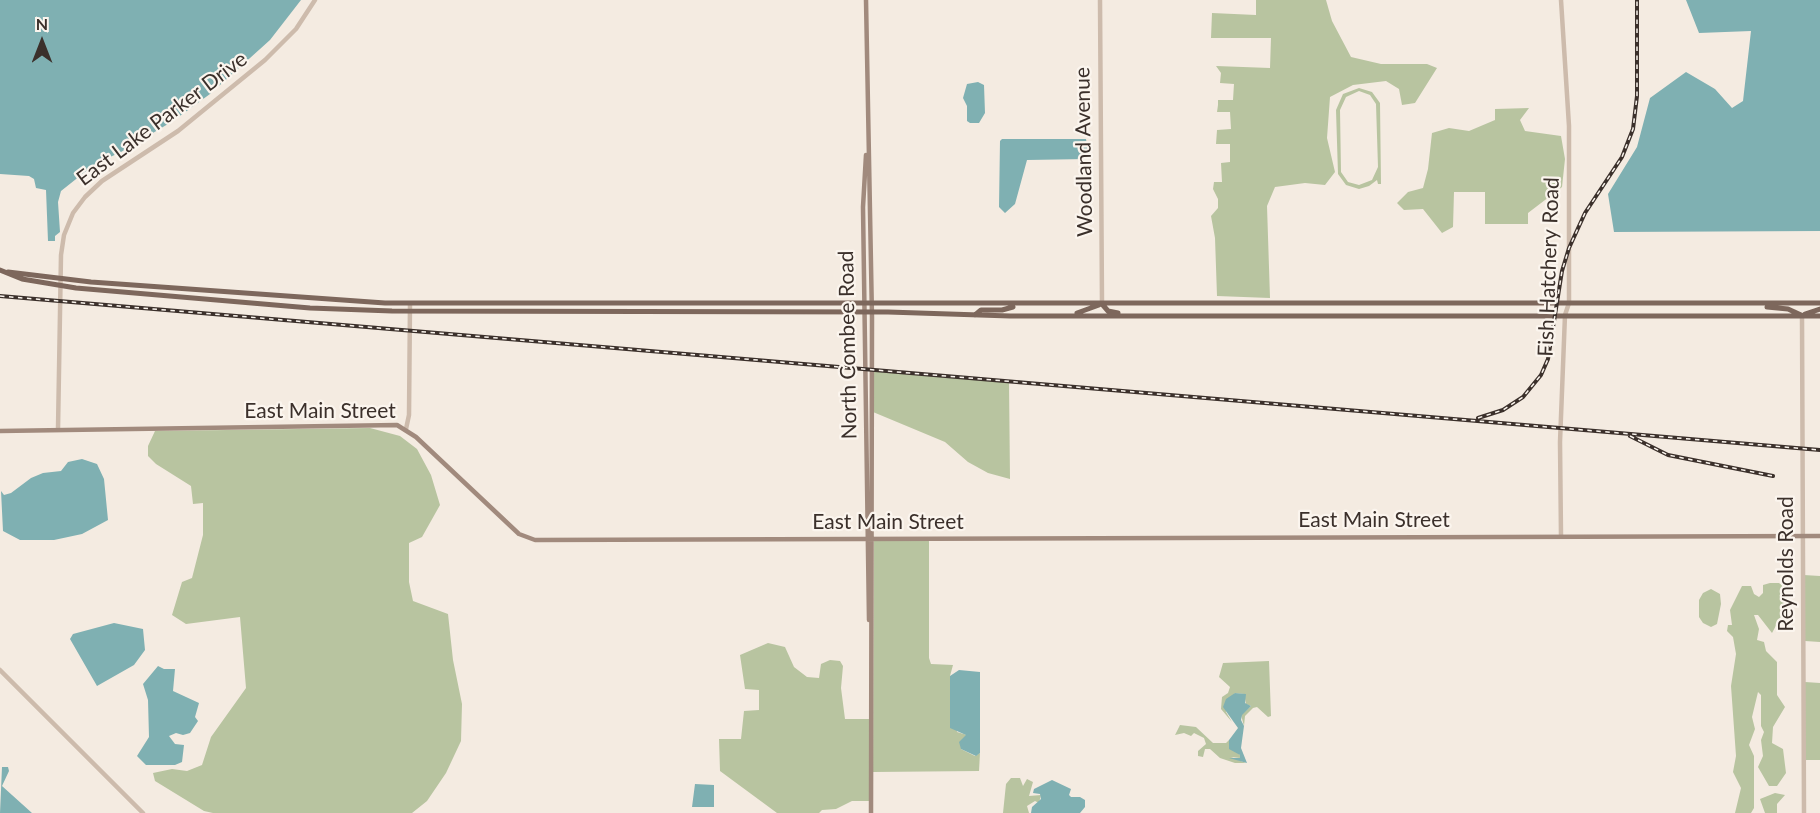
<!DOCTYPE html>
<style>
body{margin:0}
#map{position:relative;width:1820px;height:813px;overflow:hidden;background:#f4ebe1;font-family:Lato,sans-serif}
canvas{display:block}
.north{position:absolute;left:12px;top:12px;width:60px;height:60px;-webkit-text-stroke:4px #fbf5ee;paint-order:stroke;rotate:0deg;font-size:16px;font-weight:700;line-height:24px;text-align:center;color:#3b302b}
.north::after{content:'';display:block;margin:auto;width:21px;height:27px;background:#3b302b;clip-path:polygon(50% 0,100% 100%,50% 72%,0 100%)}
</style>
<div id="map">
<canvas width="1820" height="813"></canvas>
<div class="north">N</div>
</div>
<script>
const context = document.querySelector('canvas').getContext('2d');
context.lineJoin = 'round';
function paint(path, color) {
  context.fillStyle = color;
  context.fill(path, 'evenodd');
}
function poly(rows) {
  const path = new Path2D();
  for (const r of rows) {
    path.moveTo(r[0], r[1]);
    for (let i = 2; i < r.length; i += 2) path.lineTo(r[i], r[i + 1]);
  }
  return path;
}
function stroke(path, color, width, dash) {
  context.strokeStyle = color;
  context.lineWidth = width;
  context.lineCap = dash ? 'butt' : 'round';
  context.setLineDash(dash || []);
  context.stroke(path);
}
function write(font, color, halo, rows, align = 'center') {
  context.font = font + ' Lato,sans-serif';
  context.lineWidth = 4.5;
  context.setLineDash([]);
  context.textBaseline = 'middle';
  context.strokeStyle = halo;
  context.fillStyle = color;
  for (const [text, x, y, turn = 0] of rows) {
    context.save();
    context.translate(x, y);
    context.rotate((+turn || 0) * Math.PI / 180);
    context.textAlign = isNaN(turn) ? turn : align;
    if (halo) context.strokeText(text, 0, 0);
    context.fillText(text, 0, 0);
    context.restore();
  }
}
paint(poly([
 [1256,0,1326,0,1332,21,1351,57,1381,64,1427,64,1437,68,1415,103,1402,105,1399,89,1386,81,1353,85,1330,97,1327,138,1335,172,1325,185,1305,183,1275,187,1267,206,1270,298,1217,296,1215,238,1211,216,1218,208,1218,199,1213,189,1214,182,1222,182,1221,163,1230,162,1230,144,1216,144,1217,130,1231,129,1230,112,1217,112,1218,105,1218,100,1233,100,1234,84,1220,83,1221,73,1216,66,1270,68,1271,38,1211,38,1212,13,1256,15],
 [1359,88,1372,92,1380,103,1381,184,1378,184,1377,180,1369,186,1359,189,1346,185,1338,174,1336,110,1343,94],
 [1359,91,1370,95,1376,104,1378,167,1372,180,1359,185,1348,182,1341,172,1340,110,1346,97],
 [1529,108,1520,120,1525,131,1561,136,1565,159,1562,187,1528,213,1528,224,1485,224,1485,192,1454,192,1453,227,1442,233,1423,209,1404,210,1397,203,1408,192,1423,188,1428,169,1432,133,1449,128,1469,131,1495,120,1495,109],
 [873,369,1009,382,1010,479,988,473,968,462,945,442,873,412],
 [370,428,400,436,417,449,431,475,440,505,422,537,409,543,409,582,413,601,448,614,453,660,462,704,461,741,446,773,427,801,412,813,213,813,204,811,155,781,153,773,172,769,187,771,202,765,211,737,246,688,240,617,186,624,172,615,182,582,192,578,203,535,203,503,193,504,191,486,156,464,148,456,148,446,155,431],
 [874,541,929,541,929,658,931,664,953,665,950,676,957,732,967,735,961,749,975,756,980,753,979,771,873,772],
 [1804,575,1820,576,1820,642,1805,641],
 [1770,583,1779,583,1784,587,1787,605,1772,633,1758,615,1754,615,1759,629,1757,640,1764,642,1766,651,1777,662,1777,695,1785,707,1773,727,1772,743,1783,749,1786,773,1777,786,1769,786,1758,767,1763,756,1761,740,1764,732,1761,726,1761,695,1758,692,1752,717,1755,729,1749,745,1754,756,1754,808,1751,813,1735,813,1741,788,1733,772,1736,756,1731,686,1736,654,1733,637,1727,631,1728,625,1732,625,1730,610,1742,586,1751,586,1754,594,1759,597,1763,593,1763,585],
 [1711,589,1720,594,1721,604,1717,624,1711,627,1703,623,1699,617,1699,600,1703,593],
 [768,643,785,647,794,667,807,677,819,678,821,664,830,660,840,661,843,666,841,688,845,719,869,719,869,801,852,801,836,809,822,810,819,813,777,813,720,771,719,739,741,739,744,711,759,710,759,690,745,689,740,655],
 [1269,661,1271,716,1268,717,1257,707,1253,708,1245,716,1244,726,1241,715,1251,706,1246,704,1244,694,1235,693,1226,712,1232,722,1221,709,1222,697,1228,693,1230,687,1219,677,1223,663],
 [1805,682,1820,683,1820,760,1805,760],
 [1180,725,1196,727,1213,743,1226,743,1229,740,1231,747,1240,755,1240,758,1231,757,1246,763,1235,763,1220,758,1210,749,1205,749,1203,757,1198,756,1198,751,1206,744,1204,738,1194,733,1191,736,1184,733,1175,735],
 [1011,778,1020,778,1023,786,1027,779,1033,782,1029,796,1041,795,1039,803,1035,801,1027,806,1029,813,1003,813,1006,784],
 [1775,793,1785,795,1777,804,1777,813,1765,813,1760,799]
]), '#b8c4a0');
paint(poly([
 [0,0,301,0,270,40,210,94,173,121,121,152,95,164,61,191,58,202,60,232,55,236,55,241,48,241,46,190,36,188,34,179,29,176,0,174],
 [1686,0,1820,0,1820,231,1614,232,1608,194,1637,147,1650,98,1686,72,1715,89,1732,108,1743,101,1751,31,1699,33],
 [978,82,984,85,985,113,979,123,970,123,967,121,967,106,963,98,967,84],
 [1002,139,1086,139,1089,156,1087,159,1027,160,1015,204,1005,213,999,207,1000,141],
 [82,459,97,464,104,479,108,520,82,534,54,540,20,540,3,531,1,491,4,495,11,493,31,478,43,473,61,471,68,462],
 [114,623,143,629,145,650,134,665,97,686,70,639,73,634],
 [158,666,164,669,175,669,173,691,199,703,195,717,198,721,190,733,183,735,176,733,169,736,175,744,184,745,182,762,175,765,146,765,137,756,149,737,148,700,143,684],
 [959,670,980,672,980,753,976,756,961,749,959,742,966,735,950,728,950,676],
 [1235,693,1246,694,1245,703,1251,706,1242,715,1241,720,1244,726,1241,748,1247,763,1229,758,1240,758,1240,755,1229,749,1229,740,1238,728,1223,707,1226,699],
 [2,767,8,767,9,771,2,786,32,813,0,813],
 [1052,780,1071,789,1069,795,1071,797,1080,797,1085,800,1085,807,1080,813,1031,813,1032,807,1041,799,1040,794,1033,793,1034,789],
 [695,784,714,785,714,807,692,807]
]), '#7fb0b2');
stroke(poly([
 [1100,0,1102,304],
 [1802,316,1804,813],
 [58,429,61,255,64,235,73,213,85,197,102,181,178,131,265,60,296,29,315,0],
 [406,429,409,415,410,304],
 [1561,536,1560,442,1565,315,1569,303,1569,126,1561,0],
 [0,670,143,813]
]), '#cdbbac', 4.5);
stroke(poly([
 [866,0,872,317,871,813],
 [866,155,863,207,869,620],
 [0,431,397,425,416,437,519,534,535,540,1820,536]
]), '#a18a7d', 4.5);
stroke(poly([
 [0,270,22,279,76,288,310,308,392,311,888,312,1010,316,1820,316],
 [8,272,91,282,385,303,1820,303],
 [1102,304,1108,311,1118,313],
 [1767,307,1788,309,1801,315],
 [1077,313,1099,305],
 [1805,314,1820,309],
 [975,315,981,310,1002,310,1013,307]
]), '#7d675c', 5);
const rail = poly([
 [0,296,1820,450],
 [1478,418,1503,410,1523,397,1541,375,1548,359,1562,271,1569,248,1585,213,1622,157,1633,129,1637,96,1637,0],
 [1630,436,1668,455,1773,476]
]);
stroke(rail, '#3b302b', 4);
stroke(rail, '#fbf5ee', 1.5, [4.5]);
write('21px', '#3b302b', '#fbf5ee', [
 ["East Lake Parker Drive",162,119,-37],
 ["Woodland Avenue",1084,152,-91],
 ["Fish Hatchery Road",1549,267,-88],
 ["North Combee Road",848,345,-91],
 ["East Main Street",320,411],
 ["East Main Street",1374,520],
 ["East Main Street",888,522],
 ["Reynolds Road",1786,564,-90]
]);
</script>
